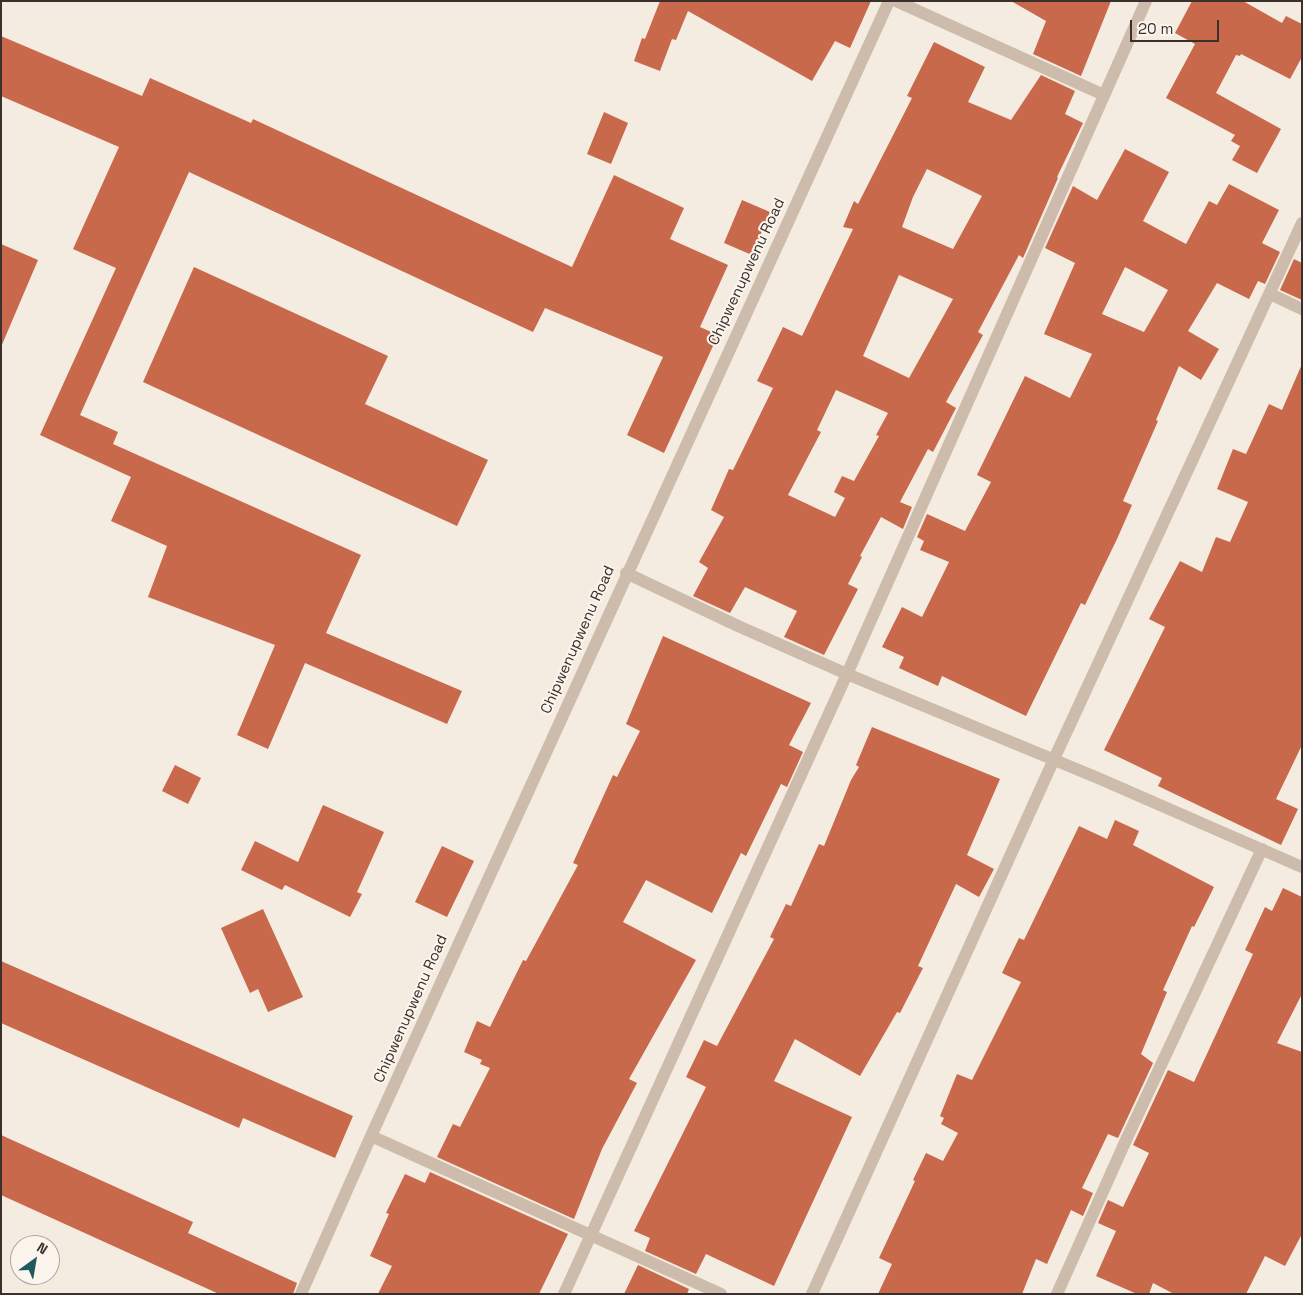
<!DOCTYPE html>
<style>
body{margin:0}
#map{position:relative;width:1303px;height:1295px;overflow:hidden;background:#f4ebe1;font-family:"Space Grotesk",sans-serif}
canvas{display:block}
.frame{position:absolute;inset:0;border:2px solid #3b302b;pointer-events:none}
.north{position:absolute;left:10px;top:1235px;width:50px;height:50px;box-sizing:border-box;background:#fbf5ee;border:1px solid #aea6a0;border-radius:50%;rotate:32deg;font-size:14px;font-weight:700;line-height:20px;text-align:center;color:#3b302b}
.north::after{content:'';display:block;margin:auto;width:18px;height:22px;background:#1f5a5e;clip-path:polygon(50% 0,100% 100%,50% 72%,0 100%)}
.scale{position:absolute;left:1130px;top:20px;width:89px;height:22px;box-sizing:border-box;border:2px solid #3b302b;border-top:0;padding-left:6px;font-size:15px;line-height:18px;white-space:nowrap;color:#3b302b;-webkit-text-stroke:4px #fbf5ee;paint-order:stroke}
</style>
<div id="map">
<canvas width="1303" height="1295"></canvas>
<div class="frame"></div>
<div class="north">N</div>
<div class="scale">20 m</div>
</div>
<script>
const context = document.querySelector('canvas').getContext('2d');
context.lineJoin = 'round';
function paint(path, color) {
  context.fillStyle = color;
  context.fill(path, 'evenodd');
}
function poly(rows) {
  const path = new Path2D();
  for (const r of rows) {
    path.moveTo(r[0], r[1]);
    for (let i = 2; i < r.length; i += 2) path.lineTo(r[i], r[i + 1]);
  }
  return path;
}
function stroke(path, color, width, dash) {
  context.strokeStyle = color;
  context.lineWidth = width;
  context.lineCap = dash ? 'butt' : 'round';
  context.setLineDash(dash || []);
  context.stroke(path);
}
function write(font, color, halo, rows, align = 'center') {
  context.font = font + ' "Space Grotesk",sans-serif';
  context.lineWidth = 4;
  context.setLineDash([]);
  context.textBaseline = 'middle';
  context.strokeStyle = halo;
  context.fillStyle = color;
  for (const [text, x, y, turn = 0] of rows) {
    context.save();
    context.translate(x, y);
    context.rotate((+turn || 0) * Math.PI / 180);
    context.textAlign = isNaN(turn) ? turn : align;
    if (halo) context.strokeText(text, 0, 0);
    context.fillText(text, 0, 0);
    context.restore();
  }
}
paint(poly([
 [660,1,871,1,850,48,835,41,812,81,688,11,676,40,672,39,660,71,634,61,642,38,645,39],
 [1011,1,1111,1,1081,76,1033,54,1046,21],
 [1192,1,1243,1,1282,23,1286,16,1302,24,1302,57,1290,79,1241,54,1240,56,1236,55,1216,93,1281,129,1257,173,1232,160,1240,146,1231,141,1235,135,1166,98,1195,44,1175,33],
 [1,36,142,96,150,78,251,123,253,119,572,267,614,175,684,208,670,239,728,265,700,327,718,335,664,453,627,435,663,357,545,308,533,332,189,172,80,415,118,432,113,444,361,555,326,633,462,691,447,724,305,663,268,749,237,735,275,645,148,597,167,546,111,521,131,477,40,435,116,268,73,249,119,147,1,96],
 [934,42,985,67,968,102,1011,120,1041,75,1075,91,1065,114,1083,123,1057,177,1058,178,1023,258,1019,255,978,332,983,335,946,402,956,408,933,452,928,449,900,502,912,507,903,529,881,517,860,556,862,557,848,584,858,589,824,655,784,637,797,611,745,587,730,613,693,596,708,568,699,562,724,517,711,510,729,469,733,470,773,388,757,381,783,327,802,336,853,229,843,227,854,201,858,204,912,98,907,96],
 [927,169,982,196,953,249,902,227,913,197],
 [899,275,953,299,909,378,863,356],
 [836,390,888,413,876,435,879,436,854,481,842,476,834,492,845,498,835,517,788,495,821,432,817,430],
 [604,112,628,123,611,164,587,154],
 [1125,149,1169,172,1143,221,1186,244,1209,201,1217,205,1229,184,1279,210,1262,243,1280,252,1265,284,1258,281,1249,299,1217,283,1188,331,1219,349,1201,380,1179,366,1156,420,1158,421,1123,501,1132,505,1117,539,1085,605,1081,603,1026,716,942,676,938,686,899,668,904,657,882,647,902,607,922,617,949,562,920,550,924,541,917,537,927,514,965,531,991,482,977,475,1025,376,1070,398,1092,354,1044,334,1075,263,1045,248,1073,186,1097,200],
 [1125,267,1168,290,1144,332,1102,314],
 [742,200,770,212,752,255,724,243],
 [1,244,38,260,1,347],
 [1294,259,1302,263,1302,300,1280,290],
 [194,267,388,356,365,404,488,460,457,526,143,382],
 [1302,364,1302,745,1276,799,1298,809,1281,845,1158,786,1162,778,1104,750,1165,627,1149,619,1180,561,1202,572,1216,537,1230,542,1248,502,1217,489,1233,449,1246,454,1269,404,1282,410],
 [663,636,811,703,789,745,803,752,787,787,781,784,746,856,741,853,712,913,646,880,623,922,696,960,629,1079,637,1083,602,1149,574,1219,437,1157,453,1124,460,1127,490,1068,480,1064,482,1060,464,1052,477,1021,490,1027,523,960,526,961,578,865,573,863,613,775,617,777,640,731,626,724],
 [872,727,1000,779,967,855,994,869,979,897,956,884,918,966,923,968,900,1013,897,1012,860,1076,795,1039,774,1081,852,1117,774,1286,706,1254,696,1274,645,1251,650,1238,634,1231,706,1087,686,1077,704,1040,717,1046,774,939,770,937,786,904,791,906,819,844,824,846,851,780,859,767,856,765],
 [175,765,201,778,188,804,162,791],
 [323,805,384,832,357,892,362,894,350,917,285,885,282,890,241,870,255,841,298,862],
 [1115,820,1139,831,1133,845,1214,887,1194,927,1192,926,1163,990,1167,992,1141,1054,1153,1063,1118,1138,1108,1134,1082,1188,1093,1193,1083,1216,1071,1210,1047,1264,1036,1259,1022,1294,878,1294,892,1264,879,1258,915,1181,913,1180,926,1153,943,1161,958,1133,941,1124,944,1118,940,1116,957,1074,972,1080,1021,982,1002,973,1019,938,1024,940,1079,826,1107,839],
 [442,846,474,861,447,917,415,902],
 [1283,888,1302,897,1302,994,1277,1043,1302,1052,1302,1234,1285,1266,1265,1256,1246,1294,1174,1294,1153,1283,1149,1294,1137,1294,1096,1276,1116,1231,1098,1223,1108,1200,1123,1207,1149,1153,1133,1145,1168,1070,1194,1082,1253,954,1245,950,1265,907,1272,911],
 [263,909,303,997,268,1012,258,989,250,993,221,928],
 [1,961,353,1116,335,1158,243,1118,239,1128,1,1023],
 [1,1135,193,1222,188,1233,297,1283,293,1294,219,1294,1,1195],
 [430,1172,568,1234,539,1294,378,1294,392,1266,370,1256,389,1214,386,1213,405,1174,425,1183],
 [638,1265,689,1289,687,1294,624,1294]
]), '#c8694b');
stroke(poly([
 [896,1,1104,95],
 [1270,294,1302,309],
 [626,573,738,626,847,674,1098,778,1302,867],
 [371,1136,721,1294],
 [301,1294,371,1136,889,1],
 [564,1294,847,674,1146,1],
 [812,1294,1054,759,1302,223],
 [1057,1294,1126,1140,1262,849]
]), '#cdbbac', 12);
write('15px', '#3b302b', '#fbf5ee', [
 ["Chipwenupwenu Road",747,272,-65],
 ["Chipwenupwenu Road",578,640,-66],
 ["Chipwenupwenu Road",411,1009,-66]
]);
</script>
